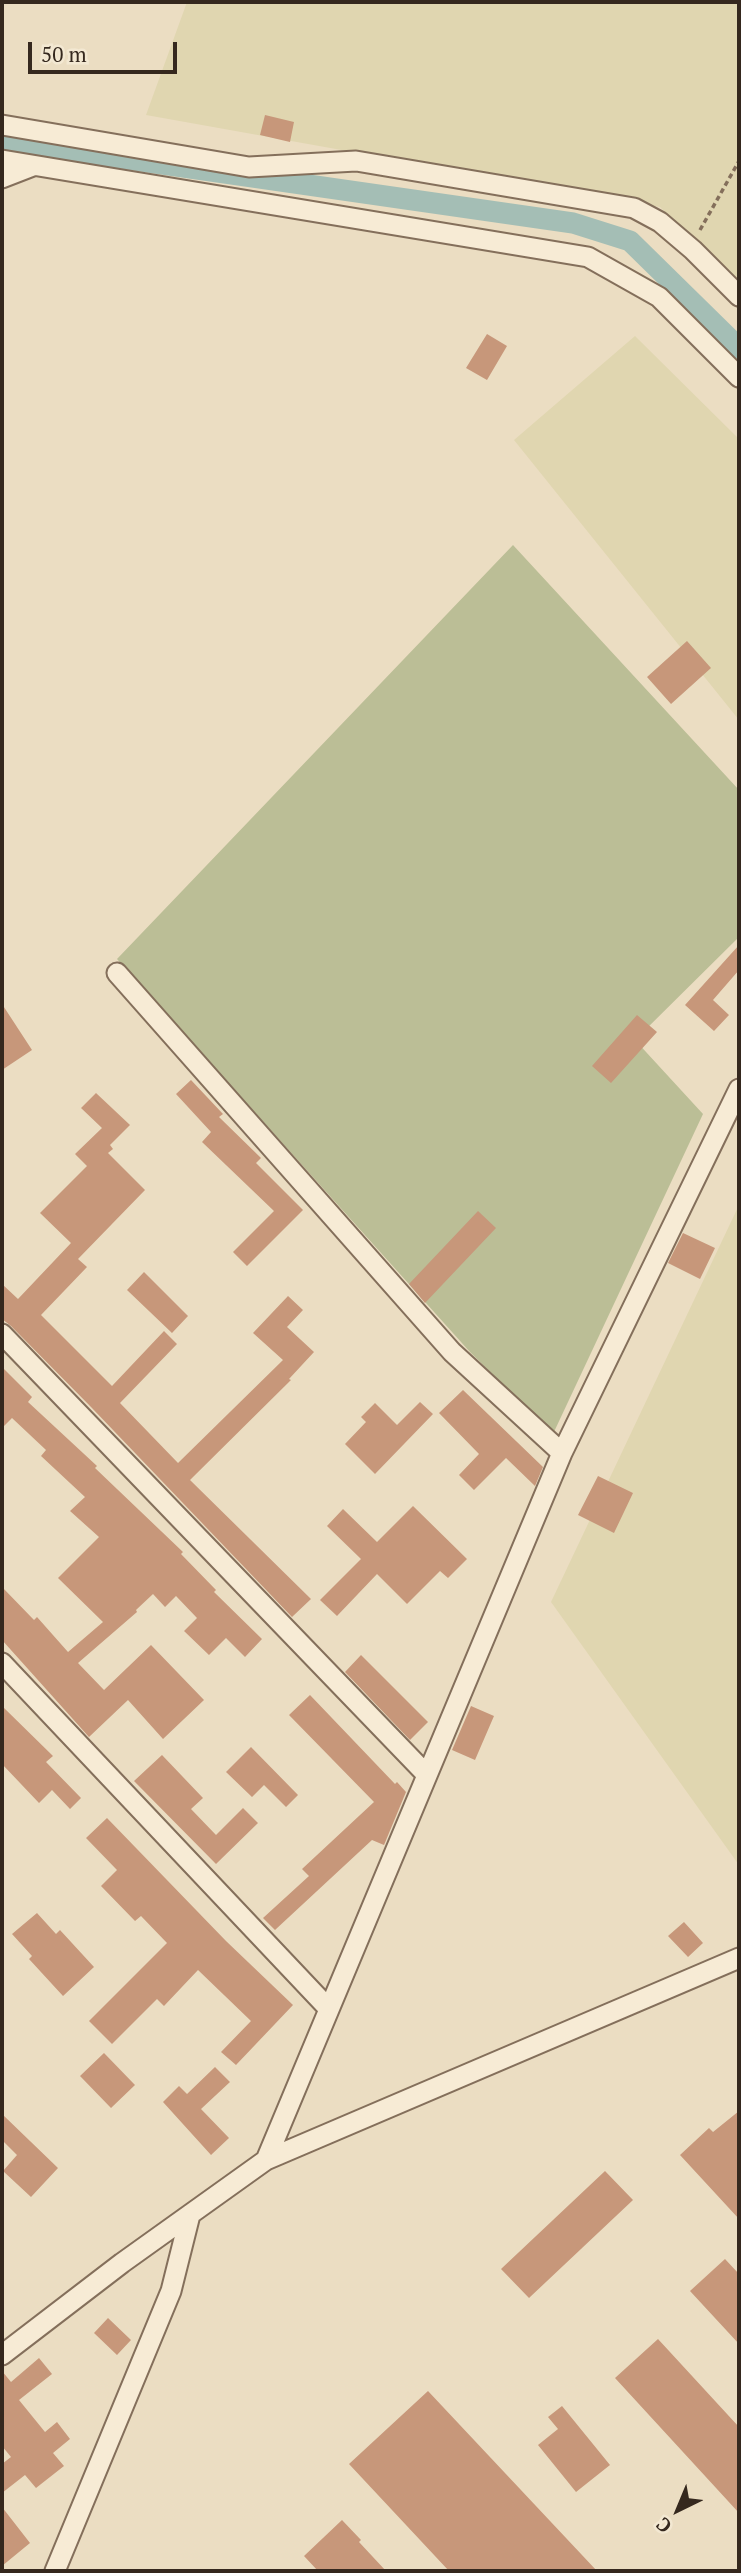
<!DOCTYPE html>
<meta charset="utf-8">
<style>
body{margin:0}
#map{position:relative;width:741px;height:2573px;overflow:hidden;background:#ebddc2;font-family:"PT Serif",serif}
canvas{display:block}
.frame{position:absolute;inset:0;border:4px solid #35281e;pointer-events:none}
.north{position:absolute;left:643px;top:2475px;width:70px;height:70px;-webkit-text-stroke:5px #f3e8d2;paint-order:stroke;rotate:223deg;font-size:19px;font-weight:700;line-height:28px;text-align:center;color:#35281e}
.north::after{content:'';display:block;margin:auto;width:24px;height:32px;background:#35281e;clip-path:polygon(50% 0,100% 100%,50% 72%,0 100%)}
.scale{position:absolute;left:28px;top:42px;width:149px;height:32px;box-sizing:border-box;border:4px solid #35281e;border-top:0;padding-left:9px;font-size:21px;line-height:24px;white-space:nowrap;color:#35281e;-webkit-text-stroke:5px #f3e8d2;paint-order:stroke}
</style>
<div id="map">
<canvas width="741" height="2573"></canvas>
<div class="frame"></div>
<div class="north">С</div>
<div class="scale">50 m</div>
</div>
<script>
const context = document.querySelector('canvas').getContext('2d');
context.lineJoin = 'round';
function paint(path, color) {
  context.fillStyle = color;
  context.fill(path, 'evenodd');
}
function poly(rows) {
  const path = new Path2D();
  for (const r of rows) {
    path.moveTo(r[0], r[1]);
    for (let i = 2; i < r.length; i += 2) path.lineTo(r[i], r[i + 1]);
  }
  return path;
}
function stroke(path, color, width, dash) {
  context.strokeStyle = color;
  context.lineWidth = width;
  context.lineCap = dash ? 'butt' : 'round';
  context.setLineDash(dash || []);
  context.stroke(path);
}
paint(poly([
 [187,2,739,2,739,287,660,207,146,115],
 [635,336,739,439,739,720,514,440],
 [739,1205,739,1865,551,1602]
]), '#e0d6b0');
paint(poly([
 [513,545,739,790,739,937,635,1040,703,1114,553,1434,470,1352,117,959]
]), '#bbbe96');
stroke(poly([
 [2,141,573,223,630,241,739,348]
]), '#a4beb5', 21);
paint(poly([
 [265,115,294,122,290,142,260,135],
 [487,334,507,346,487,380,466,368],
 [687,641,711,668,671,704,647,677],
 [739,945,739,970,713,1000,729,1015,714,1031,685,1005],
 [2,1004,32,1050,2,1070],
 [637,1015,657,1032,611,1083,592,1066],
 [191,1080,223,1114,219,1117,261,1158,256,1163,303,1210,247,1266,233,1252,274,1211,202,1142,211,1132,176,1094],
 [96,1093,130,1125,110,1145,113,1149,108,1153,145,1190,78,1259,87,1267,41,1315,112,1386,164,1331,177,1344,120,1403,178,1463,283,1360,253,1333,288,1296,303,1310,287,1327,314,1352,289,1379,291,1380,190,1480,311,1599,292,1617,91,1407,11,1326,2,1319,2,1284,18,1299,71,1243,40,1213,87,1166,75,1154,102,1128,81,1108],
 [478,1211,496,1228,425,1303,409,1284],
 [683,1233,715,1248,700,1279,668,1263],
 [144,1272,188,1316,172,1333,127,1290],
 [2,1367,32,1397,28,1402,97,1466,95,1468,183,1552,181,1554,216,1590,214,1592,262,1639,245,1657,226,1638,209,1655,184,1631,197,1618,176,1596,165,1607,153,1594,136,1610,137,1612,78,1663,104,1690,151,1645,204,1700,163,1739,128,1700,89,1737,2,1640,2,1587,34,1620,37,1617,68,1652,103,1622,58,1578,99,1537,70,1511,85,1497,41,1456,46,1450,12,1418,2,1428],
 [463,1390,543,1467,535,1486,506,1458,474,1490,459,1475,479,1454,439,1413],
 [420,1402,433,1414,375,1474,345,1444,366,1422,361,1417,375,1403,397,1425],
 [598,1476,633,1493,614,1533,578,1515],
 [413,1506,467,1559,448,1578,440,1571,407,1604,377,1574,337,1616,320,1600,361,1559,327,1526,343,1509,377,1542],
 [361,1655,428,1722,410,1740,345,1672],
 [310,1695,395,1784,397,1782,406,1792,384,1845,372,1840,275,1930,263,1918,309,1876,302,1869,374,1802,289,1715],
 [2,1706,53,1756,46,1762,81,1798,70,1809,52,1790,39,1803,2,1764],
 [471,1706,494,1716,475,1760,452,1750],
 [251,1747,298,1795,286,1807,264,1785,252,1797,226,1772],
 [162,1755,203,1798,191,1809,216,1835,243,1808,258,1823,216,1864,134,1781],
 [107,1818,226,1941,293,2005,236,2065,221,2052,251,2021,198,1970,164,2006,157,1999,112,2044,89,2021,167,1943,141,1916,135,1921,101,1886,117,1870,86,1838],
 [37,1913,56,1934,60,1930,94,1967,63,1996,29,1959,32,1956,12,1934],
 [684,1922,703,1943,688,1957,668,1936],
 [104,2053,135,2085,111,2108,80,2076],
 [215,2067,230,2082,201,2109,229,2138,211,2155,163,2102,179,2086,187,2094],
 [739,2111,739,2219,680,2155,709,2128,713,2132],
 [2,2114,58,2168,31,2197,3,2171,17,2155,2,2140],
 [605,2171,633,2200,529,2298,501,2269],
 [725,2259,739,2274,739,2344,690,2291],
 [108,2318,131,2340,117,2355,94,2333],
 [658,2339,739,2427,739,2513,615,2378],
 [39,2358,52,2374,19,2400,45,2432,57,2422,70,2439,53,2453,64,2466,36,2488,25,2475,2,2493,2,2464,11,2457,2,2446,2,2371,11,2382],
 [428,2391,597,2571,449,2571,349,2464],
 [562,2406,610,2465,576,2492,538,2445,558,2429,548,2417],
 [2,2507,30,2543,2,2566],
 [342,2520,361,2540,359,2542,386,2571,318,2571,304,2556]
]), '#c7977a');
const street = poly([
 [2,125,249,167,356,161,634,208,660,222,693,250,739,296],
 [2,160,588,257,659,297,739,377],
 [2,178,33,166],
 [117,973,452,1352,562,1453],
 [2,1334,426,1774],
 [2,1663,328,2008],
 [266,2160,562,1453,739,1089],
 [2,2355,122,2263,266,2160,739,1958],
 [55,2571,171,2291,190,2215]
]);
stroke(street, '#846f5b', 23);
stroke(poly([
 [700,230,739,161]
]), '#846f5b', 3.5, [5, 3.5]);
stroke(street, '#f7ebd5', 19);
</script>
